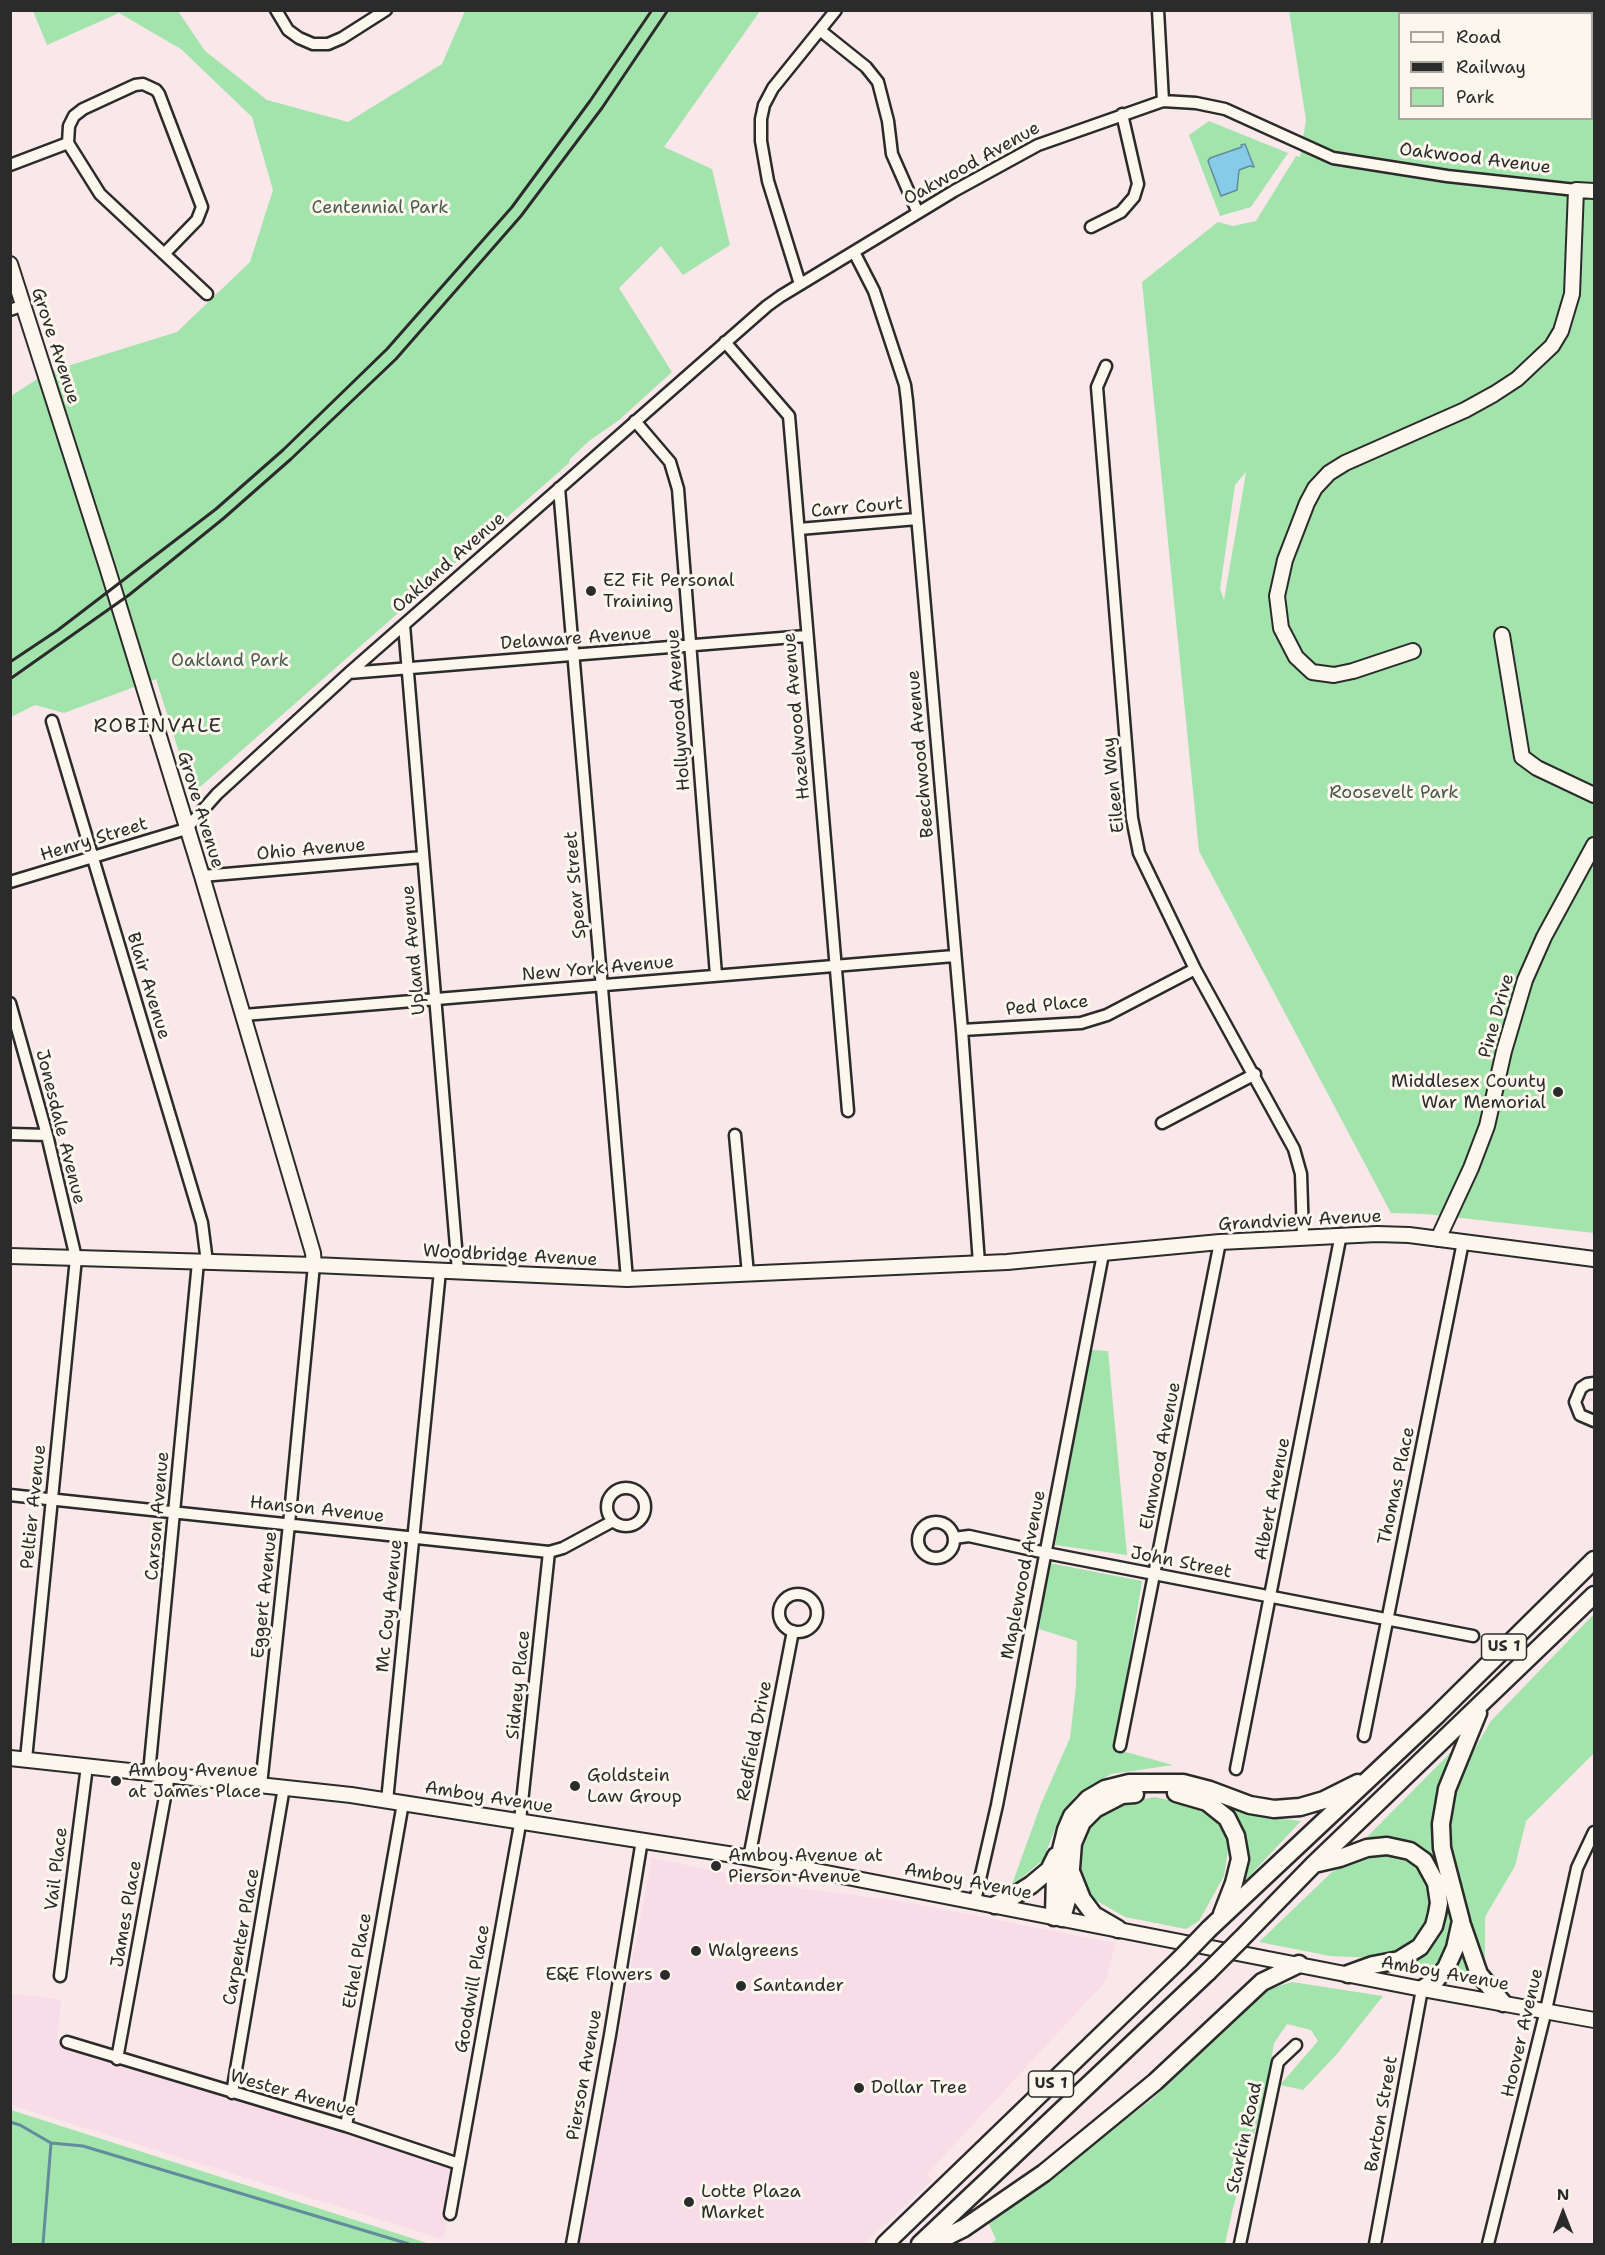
<!DOCTYPE html>
<style>
body{margin:0}
#map{position:relative;width:1605px;height:2255px;overflow:hidden;background:#f9e7ea;font-family:"Shantell Sans",sans-serif}
canvas{display:block}
.frame{position:absolute;inset:0;border:12px solid #2b2b2b;pointer-events:none}
.legend{position:absolute;left:1398px;top:12px;width:195px;height:108px;box-sizing:border-box;background:#fbf7ec;border:2px solid #a8a59f;margin:0;padding:8px 10px;list-style:none;font-size:18px;color:#2b2b2b}
.legend li{display:flex;align-items:center;gap:12px;height:30px}
.legend b{width:30px;border:2px solid #a8a59f}
.north{position:absolute;left:1533px;top:2183px;width:60px;height:60px;-webkit-text-stroke:4px #fbf7ec;paint-order:stroke;rotate:0deg;font-size:16px;font-weight:700;line-height:24px;text-align:center;color:#2b2b2b}
.north::after{content:'';display:block;margin:auto;width:21px;height:27px;background:#2b2b2b;clip-path:polygon(50% 0,100% 100%,50% 72%,0 100%)}
</style>
<div id="map">
<canvas width="1605" height="2255"></canvas>
<div class="frame"></div>
<ul class="legend">
<li><b style="height:8px;background:#fbf7ec"></b>Road</li>
<li><b style="height:8px;background:#2b2b2b"></b>Railway</li>
<li><b style="height:16px;background:#a3e3ac"></b>Park</li>
</ul>
<div class="north">N</div>
</div>
<script>
const context = document.querySelector('canvas').getContext('2d');
context.lineJoin = 'round';
function paint(path, color) {
  context.fillStyle = color;
  context.fill(path, 'evenodd');
}
function poly(rows) {
  const path = new Path2D();
  for (const r of rows) {
    if (r.length === 3) {
      path.moveTo(r[0] + r[2], r[1]);
      path.arc(r[0], r[1], r[2], 0, 2 * Math.PI);
      continue;
    }
    path.moveTo(r[0], r[1]);
    for (let i = 2; i < r.length; i += 2) path.lineTo(r[i], r[i + 1]);
  }
  return path;
}
function stroke(path, color, width, dash) {
  context.strokeStyle = color;
  context.lineWidth = width;
  context.lineCap = dash ? 'butt' : 'round';
  context.setLineDash(dash || []);
  context.stroke(path);
}
function write(font, color, halo, rows, align = 'center') {
  context.font = font + ' "Shantell Sans",sans-serif';
  context.lineWidth = 6;
  context.setLineDash([]);
  context.textBaseline = 'middle';
  context.strokeStyle = halo;
  context.fillStyle = color;
  for (const [text, x, y, turn = 0] of rows) {
    context.save();
    context.translate(x, y);
    context.rotate((+turn || 0) * Math.PI / 180);
    context.textAlign = isNaN(turn) ? turn : align;
    if (halo) context.strokeText(text, 0, 0);
    context.fillText(text, 0, 0);
    context.restore();
  }
}
paint(poly([
 [652,1858,798,1888,894,1900,1115,1943,1105,1982,926,2175,932,2180,864,2244,578,2244],
 [10,1993,61,2000,57,2042,460,2166,443,2239,11,2105]
]), '#f8dce8');
paint(poly([
 [33,11,178,11,205,51,267,100,348,122,442,64,465,11,760,11,664,147,712,169,730,245,683,275,661,246,619,288,672,372,619,420,589,441,570,459,569,463,192,794,156,679,64,713,35,705,11,717,11,396,48,372,177,332,250,262,273,190,252,117,181,49,119,13,47,45],
 [1289,11,1594,11,1594,1233,1426,1214,1391,1213,1199,851,1142,282,1218,222,1233,226,1256,221,1296,156,1300,157,1306,120],
 [1400,14,1592,14,1592,118,1400,118],
 [1246,472,1246,473,1224,600,1220,589,1235,485],
 [1209,121,1288,153,1251,207,1220,216,1189,135],
 [1091,1350,1108,1351,1127,1555,1055,1545],
 [1049,1563,1142,1581,1115,1749,1173,1765,1111,1774,1076,1795,1058,1821,1043,1860,1011,1887,1041,1804,1070,1738,1076,1686,1077,1641,1039,1629],
 [1594,1614,1594,1753,1526,1821,1515,1866,1485,1917,1485,1967,1452,1867,1450,1825,1457,1779,1491,1721],
 [1456,1747,1437,1850,1439,1872,1411,1843,1367,1837],
 [1155,1797,1196,1806,1223,1828,1229,1844,1224,1876,1199,1921,1186,1929,1125,1917,1085,1894,1075,1865,1075,1849,1090,1820,1117,1804],
 [1216,1800,1266,1817,1301,1821,1240,1886,1247,1853,1238,1819],
 [1389,1852,1416,1863,1428,1879,1432,1900,1421,1933,1401,1952,1375,1958,1330,1956,1259,1942,1332,1872,1367,1855],
 [1446,1895,1452,1924,1447,1952,1431,1973,1392,1969,1415,1959],
 [1463,1946,1478,1983,1450,1980],
 [1292,1982,1383,1996,1336,2055,1303,2090,1280,2085,1318,2041,1311,2030,1287,2024,1274,2043,1266,2092,1233,2208,1225,2244,990,2244,996,2240,989,2224,1151,2100,1266,1990],
 [10,2110,11,2110,430,2244,11,2244]
]), '#a3e3ac');
const water = poly([
 [1245,144,1254,167,1250,166,1239,170,1237,190,1221,196,1208,161,1210,158,1242,147,1241,145,1245,144]
]);
paint(water, '#86cbe7');
stroke(water, '#628b9c', 1.5);
stroke(poly([
 [10,2122,20,2125,51,2143,83,2146,409,2244],
 [43,2244,51,2143]
]), '#628b9c', 3);
const minor = poly([
 [276,10,288,30,299,38,313,44,328,44,342,38,386,10],
 [1158,10,1163,101],
 [821,31,866,67,878,82,888,121,892,154,918,213],
 [68,143,69,126,74,116,83,109,135,85,143,84,156,90,159,94,202,207,197,220,164,254],
 [10,165,68,143,100,194,207,294],
 [1091,227,1121,212,1134,197,1138,184,1122,114],
 [854,252,874,291,905,385,907,401,962,1030,979,1263],
 [800,284,768,181,761,141,761,119,764,105,773,88,836,10],
 [10,310,24,305],
 [725,342,789,416,848,1111],
 [1106,366,1097,387,1132,818,1139,853,1195,969,1294,1149,1301,1174,1303,1236],
 [635,421,670,462,678,489,716,975],
 [559,488,627,1279],
 [799,529,917,519],
 [404,625,458,1271],
 [349,673,806,636],
 [52,721,202,1223,207,1262],
 [202,876,423,857],
 [10,882,186,829,217,794,349,673,767,306,781,296,954,191,1038,145,1163,101,1196,103,1225,109,1333,158,1447,176,1576,190],
 [10,1003,47,1135,76,1258,26,1759],
 [244,1015,954,956],
 [962,1030,1081,1023,1107,1015,1195,969],
 [1162,1123,1255,1074],
 [10,1134,47,1135],
 [735,1135,748,1274],
 [1594,1383,1587,1384,1581,1388,1575,1402,1580,1415,1594,1421],
 [626,1507,19],
 [10,1495,549,1552,563,1548,613,1521],
 [936,1540,18],
 [954,1538,969,1536,1046,1553,1473,1636],
 [798,1613,19],
 [1364,1736,1463,1242],
 [1120,1746,1220,1242],
 [1236,1769,1341,1234],
 [149,1773,198,1262],
 [261,1785,289,1524,314,1265],
 [387,1801,440,1271],
 [749,1858,793,1631],
 [975,1901,997,1805,1103,1254],
 [60,1976,87,1766],
 [67,2042,346,2126,459,2164],
 [117,2059,169,1775],
 [232,2093,284,1787],
 [346,2126,403,1803],
 [450,2214,519,1830,549,1552],
 [572,2244,610,2035,642,1840],
 [1240,2244,1278,2062,1296,2045],
 [1375,2244,1422,1989],
 [1488,2244,1546,2010,1577,1868,1594,1832]
]);
const tertiary = poly([
 [10,264,107,567,202,876,313,1253,314,1265],
 [1502,635,1522,757,1537,768,1594,795],
 [1413,651,1353,671,1334,675,1312,672,1296,657,1281,628,1277,596,1285,560,1307,503,1315,488,1329,473,1345,463,1465,410,1494,394,1517,379,1552,346,1561,331,1572,294,1576,190,1594,191],
 [1438,1239,1471,1168,1487,1126,1504,1051,1525,980,1544,937,1594,845],
 [10,1256,314,1265,627,1279,1007,1262,1220,1242,1377,1234,1409,1235,1594,1259],
 [10,1758,351,1795,734,1855,1422,1989,1594,2020]
]);
const trunk = poly([
 [1176,1793,1207,1802,1227,1818,1236,1836,1240,1859,1234,1883,1222,1914],
 [1314,1864,1340,1858,1367,1848,1387,1846,1410,1851,1424,1861,1436,1883,1439,1903,1437,1914,1434,1926,1420,1947,1399,1960,1373,1965,1348,1974],
 [1072,1874,1082,1899,1094,1915,1118,1929],
 [995,1905,1012,1897,1031,1885,1049,1870,1056,1856],
 [1054,1917,1055,1874,1066,1830,1072,1816,1088,1799,1105,1789,1129,1783,1183,1783,1210,1790,1250,1805,1274,1809,1300,1807,1324,1800,1358,1783],
 [1062,1918,1069,1893,1073,1843,1082,1822,1095,1809,1122,1795,1135,1794],
 [1461,1922,1479,1974,1503,2003],
 [1209,1929,1436,1716,1594,1560],
 [1240,1940,1313,1865,1594,1595],
 [1422,1989,1435,1981,1446,1968,1455,1948,1461,1921,1442,1848,1441,1824,1447,1789,1478,1713],
 [885,2244,1180,1959],
 [920,2244,1208,1972],
 [932,2244,964,2228,1044,2173,1155,2082,1262,1982,1299,1964]
]);
stroke(minor, '#2b2b2b', 15);
stroke(tertiary, '#2b2b2b', 18);
stroke(trunk, '#2b2b2b', 21);
stroke(minor, '#fbf7ec', 10);
stroke(tertiary, '#fbf7ec', 14);
stroke(trunk, '#fbf7ec', 16);
stroke(poly([
 [10,662,58,630,216,509,283,450,387,349,512,207,590,101,652,10],
 [10,679,129,595,224,518,291,459,396,359,521,216,602,108,668,10]
]), '#2b2b2b', 3);
const trunkBridge = poly([
 [1180,1959,1209,1929],
 [1208,1972,1240,1940]
]);
stroke(trunkBridge, '#2b2b2b', 21, []);
stroke(trunkBridge, '#fbf7ec', 16);
for (const [x, y, r, color] of [
 [591,591,6,"#2b2b2b"],
 [1558,1092,6,"#2b2b2b"],
 [116,1781,6,"#2b2b2b"],
 [575,1786,6,"#2b2b2b"],
 [716,1866,6,"#2b2b2b"],
 [696,1951,6,"#2b2b2b"],
 [665,1975,6,"#2b2b2b"],
 [741,1986,6,"#2b2b2b"],
 [859,2088,6,"#2b2b2b"],
 [689,2202,6,"#2b2b2b"]
]) {
  const dot = new Path2D();
  dot.arc(x, y, r, 0, 2 * Math.PI);
  context.fillStyle = color;
  context.fill(dot);
  stroke(dot, '#fbf7ec', 2);
}
for (const [x, y, w] of [
 [1504,1647,45],
 [1051,2084,45]
]) {
  const box = new Path2D();
  box.roundRect(x - w / 2, y - 13, w, 26, 4.5);
  context.fillStyle = '#fbf7ec';
  context.fill(box);
  stroke(box, '#2b2b2b', 1.5);
}
write('bold 16px', '#2b2b2b', null, [
 ["US 1",1504,1647],
 ["US 1",1051,2084]
]);
write('18px', '#2b2b2b', '#fbf7ec', [
 ["Oakwood Avenue",1475,159,7],
 ["Oakwood Avenue",972,164,-29],
 ["Grove Avenue",55,346,72],
 ["Carr Court",857,508,-5],
 ["Oakland Avenue",449,563,-41],
 ["Delaware Avenue",576,639,-4],
 ["Hollywood Avenue",679,710,-94],
 ["Hazelwood Avenue",797,716,-95],
 ["Beechwood Avenue",921,754,-95],
 ["Eileen Way",1114,785,-96],
 ["Grove Avenue",200,810,73],
 ["Henry Street",94,840,-17],
 ["Ohio Avenue",311,850,-5],
 ["Spear Street",576,885,-95],
 ["Upland Avenue",414,950,-95],
 ["New York Avenue",598,969,-5],
 ["Blair Avenue",148,986,73],
 ["Ped Place",1047,1006,-6],
 ["Pine Drive",1497,1016,-74],
 ["Jonesdale Avenue",60,1127,76],
 ["Grandview Avenue",1300,1221,-3],
 ["Woodbridge Avenue",510,1256,3],
 ["Elmwood Avenue",1161,1456,-79],
 ["Thomas Place",1397,1486,-78],
 ["Albert Avenue",1273,1499,-79],
 ["Peltier Avenue",34,1507,-84],
 ["Hanson Avenue",317,1510,6],
 ["Carson Avenue",158,1516,-85],
 ["John Street",1181,1563,11],
 ["Maplewood Avenue",1024,1575,-79],
 ["Eggert Avenue",265,1595,-84],
 ["Mc Coy Avenue",390,1606,-84],
 ["Sidney Place",519,1685,-84],
 ["Redfield Drive",755,1741,-79],
 ["Amboy Avenue",489,1798,9],
 ["Vail Place",57,1869,-83],
 ["Amboy Avenue",968,1882,11],
 ["James Place",127,1914,-80],
 ["Carpenter Place",242,1937,-80],
 ["Ethel Place",358,1961,-80],
 ["Amboy Avenue",1445,1974,10],
 ["Goodwill Place",473,1989,-80],
 ["Hoover Avenue",1523,2033,-77],
 ["Pierson Avenue",585,2075,-80],
 ["Wester Avenue",293,2094,16],
 ["Barton Street",1382,2114,-80],
 ["Starkin Road",1245,2138,-78]
]);
write('18px', '#49594b', '#fbf7ec', [
 ["Centennial Park",380,208],
 ["Oakland Park",230,661],
 ["Roosevelt Park",1394,793]
]);
write('18px', '#2b2b2b', '#fbf7ec', [
 ["EZ Fit Personal",603,581],
 ["Training",603,602],
 ["Middlesex County",1546,1082,"right"],
 ["War Memorial",1546,1103,"right"],
 ["Amboy Avenue",128,1771],
 ["at James Place",128,1792],
 ["Goldstein",587,1776],
 ["Law Group",587,1797],
 ["Amboy Avenue at",728,1856],
 ["Pierson Avenue",728,1877],
 ["Walgreens",708,1951],
 ["E&E Flowers",653,1975,"right"],
 ["Santander",753,1986],
 ["Dollar Tree",871,2088],
 ["Lotte Plaza",701,2192],
 ["Market",701,2213]
], 'left');
context.letterSpacing = '1.5px';
write('20px', '#2b2b2b', '#fbf7ec', [
 ["ROBINVALE",158,727]
]);
context.letterSpacing = '0px';
</script>
